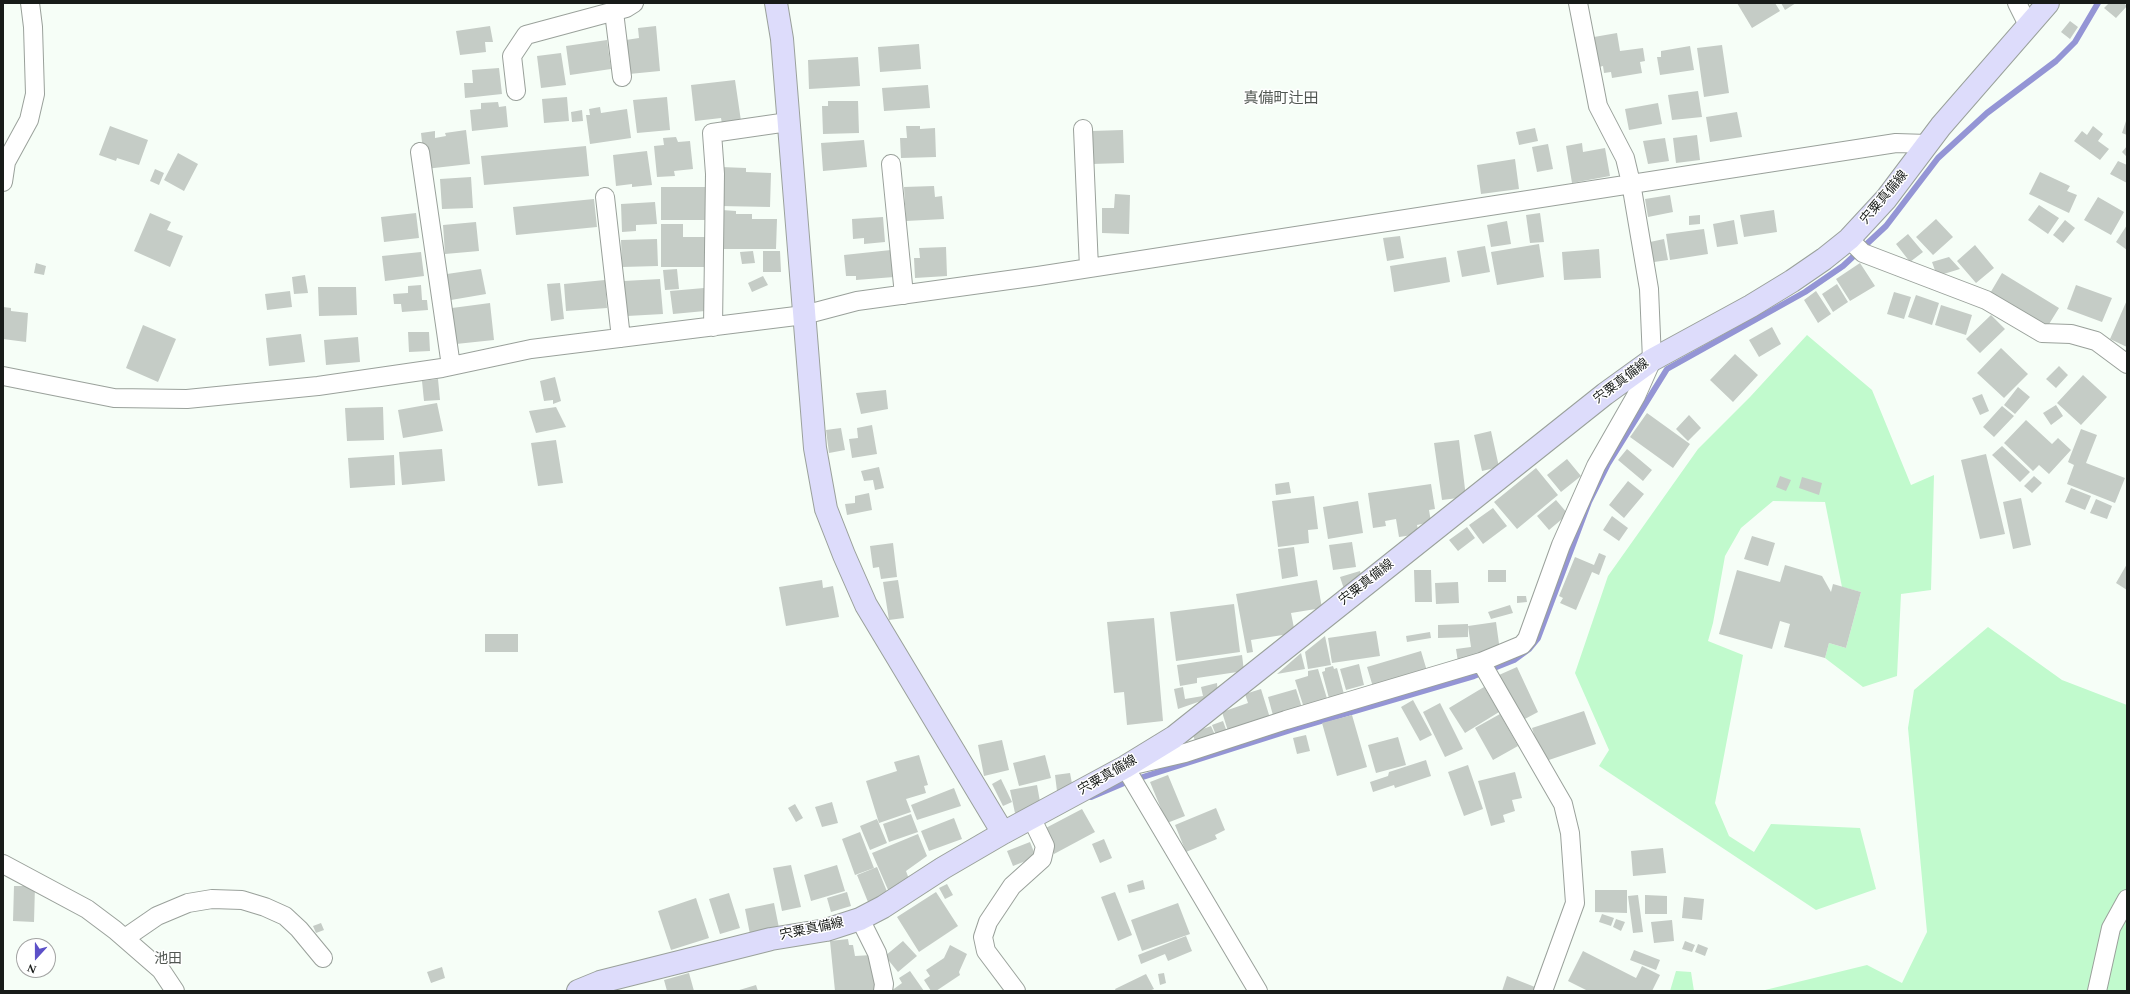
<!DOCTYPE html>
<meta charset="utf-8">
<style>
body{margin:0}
#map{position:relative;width:2130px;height:994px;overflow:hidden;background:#f6fef7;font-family:Spectral,serif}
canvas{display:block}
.frame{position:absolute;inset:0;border:4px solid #181b19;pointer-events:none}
.north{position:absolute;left:16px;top:938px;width:40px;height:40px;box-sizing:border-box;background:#fff;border:1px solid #a3a4a3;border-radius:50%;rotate:201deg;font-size:11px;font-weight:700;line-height:16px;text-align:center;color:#181b19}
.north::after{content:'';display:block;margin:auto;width:14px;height:18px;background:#5c50c8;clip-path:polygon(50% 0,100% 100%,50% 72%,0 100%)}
</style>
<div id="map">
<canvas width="2130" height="994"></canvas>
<div class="frame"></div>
<div class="north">N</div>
</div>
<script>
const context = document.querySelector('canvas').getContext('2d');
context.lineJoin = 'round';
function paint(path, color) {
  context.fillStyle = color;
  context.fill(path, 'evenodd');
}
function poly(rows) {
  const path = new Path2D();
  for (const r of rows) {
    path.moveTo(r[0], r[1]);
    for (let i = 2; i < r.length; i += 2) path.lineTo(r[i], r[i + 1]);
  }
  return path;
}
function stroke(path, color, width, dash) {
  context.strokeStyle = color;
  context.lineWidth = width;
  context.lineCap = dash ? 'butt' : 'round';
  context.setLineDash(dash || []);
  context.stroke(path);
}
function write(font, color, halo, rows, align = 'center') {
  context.font = font + ' Spectral,"Noto Sans JP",serif';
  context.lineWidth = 3;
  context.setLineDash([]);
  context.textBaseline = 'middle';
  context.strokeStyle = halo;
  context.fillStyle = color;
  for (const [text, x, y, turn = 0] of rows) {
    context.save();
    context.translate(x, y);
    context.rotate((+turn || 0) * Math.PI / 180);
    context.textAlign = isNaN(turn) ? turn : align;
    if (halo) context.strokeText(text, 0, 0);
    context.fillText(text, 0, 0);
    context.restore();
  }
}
paint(poly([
 [1807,335,1872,390,1911,485,1934,475,1931,590,1901,594,1897,676,1863,687,1825,658,1829,643,1846,648,1861,592,1842,587,1825,502,1773,501,1741,528,1725,556,1713,623,1708,641,1743,655,1715,803,1729,836,1754,852,1771,824,1860,828,1876,889,1816,910,1599,766,1609,750,1575,673,1608,576,1698,449,1750,397],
 [1988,627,2062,680,2127,705,2127,991,1761,991,1867,965,1902,983,1927,932,1908,728,1914,690],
 [1676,971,1691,972,1694,991,1670,991]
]), '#c1facd');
stroke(poly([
 [1091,797,1124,783,1294,729,1474,676,1514,660,1529,649,1538,638,1589,502,1608,464,1667,369,1805,292,1843,266,1886,226,1938,158,1987,113,2056,61,2075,42,2098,3]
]), '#9495d5', 6);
paint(poly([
 [1737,3,1775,3,1780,11,1752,28],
 [1781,3,1796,3,1785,10],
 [2109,3,2124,3,2127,6,2116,18,2104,8],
 [2070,21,2078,27,2070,39,2061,32],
 [490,26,493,42,485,42,486,52,460,55,456,31],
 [656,26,660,71,629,74,626,40,639,38,638,28],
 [1617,33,1620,51,1643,48,1645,61,1640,62,1642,73,1612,78,1611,72,1604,73,1603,66,1599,67,1594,37],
 [607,40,611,69,570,75,566,46],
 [919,44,921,69,880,72,878,47],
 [1722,45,1729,93,1704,97,1697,48],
 [1690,46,1694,70,1660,75,1657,57,1661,57,1661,51],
 [561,53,566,85,541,88,537,56],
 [858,57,860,86,809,89,808,60],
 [499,68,502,94,465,98,464,83,473,83,472,70],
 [735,80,741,121,722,124,721,118,695,121,691,85],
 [928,85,930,108,884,111,882,88],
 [1698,91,1702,117,1672,120,1668,95],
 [567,97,569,121,544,123,542,99],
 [667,97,670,130,637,133,633,100],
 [828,101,858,101,859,133,823,134,822,106,828,106],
 [498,102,499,107,506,106,508,127,472,131,470,110,481,109,481,103],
 [1658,103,1662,124,1629,130,1625,109],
 [600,107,601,113,627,109,631,138,590,144,586,115,590,115,589,109],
 [582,110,583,121,572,122,571,112],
 [1737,112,1742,137,1710,142,1706,117],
 [2127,118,2127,135,2122,133],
 [110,126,148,140,139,165,117,158,116,161,99,155],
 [906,126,920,126,920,129,935,128,936,157,901,158,900,138,907,138],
 [2093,126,2103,134,2098,141,2109,149,2100,160,2074,141,2082,131,2087,135],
 [1535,128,1538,141,1519,145,1516,132],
 [466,130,470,164,425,169,421,133,435,131,435,138,446,136,445,133],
 [1123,130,1124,163,1092,164,1091,131],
 [1697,135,1700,160,1676,163,1673,138],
 [676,137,678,142,690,141,693,169,674,171,675,176,657,177,654,146,664,145,663,138],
 [1665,138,1669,161,1648,164,1643,141],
 [864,140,867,167,823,171,821,143],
 [1582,143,1583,152,1605,148,1610,176,1572,183,1566,146],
 [1548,144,1553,169,1537,172,1532,147],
 [586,146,589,176,484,185,481,156],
 [2127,146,2127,157,2122,152],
 [647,151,652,185,632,187,632,184,616,186,613,155],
 [178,153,198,164,184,191,164,180],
 [1515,159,1519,189,1481,194,1477,165],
 [2118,161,2127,165,2127,183,2110,174],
 [721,167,746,168,746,172,771,173,770,207,720,206],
 [155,169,164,173,159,185,150,181],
 [2040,172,2070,186,2067,191,2077,195,2069,213,2029,194],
 [471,177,473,208,442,209,440,179],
 [934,186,935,197,942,196,944,219,906,221,904,187],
 [661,187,707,187,707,220,661,220],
 [1115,194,1130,195,1129,234,1102,233,1102,208,1114,208],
 [1670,195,1673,212,1648,217,1645,199],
 [2098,197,2124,212,2111,235,2084,220],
 [594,199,597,227,516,235,513,207],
 [655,202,657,224,636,225,636,231,622,232,621,204],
 [2039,205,2059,218,2048,234,2028,220],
 [722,210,736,211,736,214,752,214,752,219,777,219,776,249,722,249],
 [1774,210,1777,232,1744,237,1740,215],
 [150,213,171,222,167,230,183,236,170,267,134,251],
 [416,213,419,238,384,242,381,217],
 [1540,213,1544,242,1530,243,1526,215],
 [1700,215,1700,224,1689,225,1689,216],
 [883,217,885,242,864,244,864,238,853,239,852,219],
 [1936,219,1953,237,1933,255,1916,237],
 [1734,220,1738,244,1717,247,1713,224],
 [2065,220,2075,228,2063,243,2053,235],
 [1507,221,1511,244,1491,247,1487,225],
 [476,222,479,251,445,254,443,225],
 [661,224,683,224,683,237,708,237,708,267,661,267],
 [2127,225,2127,250,2116,242],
 [1704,229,1708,254,1670,260,1666,234],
 [1908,234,1923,252,1910,262,1896,244],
 [1400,236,1404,258,1387,261,1383,238],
 [657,239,658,266,622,267,621,240],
 [1664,239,1668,260,1654,262,1650,242],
 [1539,244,1544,277,1497,285,1491,252],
 [1975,245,1994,268,1976,283,1957,261],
 [1485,246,1490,272,1462,277,1457,251],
 [946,247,947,276,915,278,914,258,920,258,919,248],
 [1599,249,1601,278,1564,280,1562,252],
 [891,250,894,277,856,280,856,276,846,276,844,255],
 [753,251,755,263,742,264,740,252],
 [763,251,780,251,781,272,763,272],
 [421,252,424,276,385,281,382,256],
 [1446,257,1450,282,1394,292,1390,266],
 [1949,257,1960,269,1937,276,1932,262],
 [36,263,46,266,44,275,34,273],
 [1860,263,1875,286,1850,301,1836,279],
 [481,269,486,294,451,300,447,274],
 [677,269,679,289,665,290,663,270],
 [2002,273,2059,308,2046,329,1989,295],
 [305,275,308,293,294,294,292,277],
 [763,276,768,285,752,292,748,283],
 [660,279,663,314,627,316,624,281],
 [605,280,607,308,566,311,564,284],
 [560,283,564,319,551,321,547,284],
 [1837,284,1848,302,1833,312,1822,294],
 [421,285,422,300,427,300,428,310,402,312,401,304,394,304,393,294,408,293,408,286],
 [2076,285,2112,298,2102,322,2067,309],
 [318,287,356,287,357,315,319,316],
 [704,288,705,311,673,314,670,291],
 [290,291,292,307,267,310,265,294],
 [1816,291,1831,314,1818,323,1804,300],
 [1894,292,1911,297,1904,319,1887,314],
 [1916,295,1939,303,1932,325,1908,317],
 [2127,300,2127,347,2110,339],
 [490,303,494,340,456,344,452,308],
 [1941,305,1972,315,1966,335,1935,325],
 [3,307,11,308,11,311,28,313,26,342,3,339],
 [1991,315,2005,329,1980,353,1966,339],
 [143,325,176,339,158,382,126,368],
 [1772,327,1781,344,1759,357,1749,340],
 [408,332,429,332,430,351,409,352],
 [301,334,305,362,269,366,266,338],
 [358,337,360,362,326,365,324,340],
 [2001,348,2028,374,2004,398,1977,373],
 [1735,354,1758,375,1733,402,1710,380],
 [2059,366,2068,375,2056,388,2046,379],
 [2083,375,2107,397,2081,425,2057,403],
 [555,377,561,401,553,404,553,400,544,401,540,381],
 [438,379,440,400,424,401,422,381],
 [2018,387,2030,397,2015,414,2004,405],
 [886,390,888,409,861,414,856,393],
 [1982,394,1989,411,1980,415,1972,398],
 [437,403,443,431,403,438,398,410],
 [2056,405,2063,416,2051,425,2043,413],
 [2002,406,2014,416,1994,437,1983,427],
 [383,407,384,440,347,441,345,408],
 [556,407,566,427,536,433,529,411],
 [1647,413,1690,444,1673,468,1630,437],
 [1689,415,1701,428,1688,441,1676,429],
 [2026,420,2052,444,2058,438,2071,450,2049,474,2039,465,2033,471,2004,443],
 [872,425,877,454,852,458,849,439,858,438,857,428],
 [841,428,845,450,829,453,826,430],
 [2081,429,2097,435,2086,463,2125,478,2115,503,2067,484,2074,465,2068,462],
 [1491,431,1499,467,1482,471,1474,435],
 [556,440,563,483,538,486,531,443],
 [1459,440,1466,497,1442,500,1434,443],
 [2002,446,2030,472,2020,482,1992,455],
 [442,449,445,481,402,485,399,452],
 [1627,449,1652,470,1643,481,1618,460],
 [1986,454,2005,534,1980,539,1961,460],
 [394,455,395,485,350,488,348,458],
 [1567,459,1581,476,1561,492,1547,475],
 [879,467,884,488,875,490,873,480,864,481,861,471],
 [1536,468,1558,495,1517,529,1494,502],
 [1780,476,1791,480,1786,491,1776,487],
 [2034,476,2042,483,2032,493,2024,486],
 [1802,477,1822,483,1819,495,1799,488],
 [1628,481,1644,494,1624,518,1609,505],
 [1289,482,1291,493,1276,495,1275,484],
 [1431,484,1435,509,1429,510,1431,522,1417,525,1419,534,1399,537,1396,519,1385,521,1386,526,1373,528,1368,493],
 [2071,488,2091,496,2085,510,2065,502],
 [869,493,872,510,847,515,845,504,855,503,855,496],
 [1314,496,1318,529,1308,530,1309,543,1278,547,1272,501],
 [2021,498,2031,545,2013,549,2003,502],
 [2096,499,2112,506,2107,519,2090,513],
 [1556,500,1568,514,1549,530,1537,516],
 [1358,501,1363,533,1328,539,1323,507],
 [1493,508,1507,526,1483,544,1469,525],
 [1612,516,1628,528,1619,541,1603,530],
 [1467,527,1475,538,1458,551,1449,540],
 [1752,536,1775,543,1768,566,1744,559],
 [1352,542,1356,567,1333,570,1329,545],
 [893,543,897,577,881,579,879,567,873,568,870,546],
 [1294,547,1298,576,1282,579,1278,549],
 [1599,553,1606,556,1599,575,1592,572,1576,610,1560,603,1563,598,1559,596,1575,557,1594,565],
 [2127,564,2127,590,2116,583],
 [1785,565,1822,576,1831,592,1833,584,1861,592,1846,648,1829,643,1825,658,1784,647,1790,624,1780,621,1772,649,1719,634,1737,570,1780,582],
 [1414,570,1431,570,1432,602,1415,602],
 [1488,570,1506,570,1506,582,1488,582],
 [1360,571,1362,578,1345,592,1340,577],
 [822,580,823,588,833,586,839,617,786,626,779,587],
 [898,580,904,618,889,620,883,582],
 [1317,580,1322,608,1291,613,1295,633,1251,640,1253,652,1247,653,1236,594],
 [1458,582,1459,603,1436,604,1435,583],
 [1517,596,1526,596,1527,602,1517,603],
 [1234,604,1240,652,1176,661,1170,612],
 [1510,605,1513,613,1491,619,1488,612],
 [1154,618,1163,721,1127,725,1124,692,1114,693,1107,622],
 [1496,622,1500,651,1458,662,1456,649,1471,647,1468,626],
 [1468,624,1468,637,1438,638,1438,625],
 [1376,631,1380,656,1332,663,1328,638],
 [1430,632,1431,638,1407,642,1406,636],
 [485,634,518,634,518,652,485,652],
 [1325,636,1331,665,1308,669,1305,652],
 [1421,651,1427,671,1373,687,1367,667],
 [1301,653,1305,669,1277,674],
 [1242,655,1244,671,1197,678,1197,683,1180,686,1177,665],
 [1359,664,1364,685,1346,690,1340,669],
 [1333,666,1334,669,1337,668,1345,698,1330,702,1322,672,1325,671,1325,668],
 [1517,667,1538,712,1521,721,1499,675],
 [1318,669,1329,705,1305,711,1295,680,1308,676,1308,671],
 [1217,683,1218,695,1178,709,1174,689,1183,687,1185,699,1203,696,1201,687],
 [1484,687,1499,712,1465,733,1449,708],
 [1261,689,1270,718,1228,731,1222,712,1248,703,1245,694],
 [1296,689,1303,711,1274,719,1268,697],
 [1413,700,1432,735,1420,741,1401,707],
 [1440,703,1463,749,1445,757,1423,712],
 [1584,711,1596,744,1543,762,1532,728],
 [1500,714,1518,746,1493,760,1475,728],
 [1352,715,1367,767,1337,776,1322,723],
 [1223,721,1227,732,1216,735,1212,725],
 [1211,726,1215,735,1196,743,1192,733],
 [1306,735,1310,751,1297,754,1293,738],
 [1398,737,1406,765,1376,773,1368,745],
 [1002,740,1009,770,984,776,978,745],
 [919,755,928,785,924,786,926,793,906,799,911,812,879,823,866,781,897,771,894,762],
 [1045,755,1051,778,1019,786,1013,763],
 [1426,760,1431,776,1395,788,1394,785,1373,792,1370,782,1388,776,1389,772],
 [1468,765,1483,809,1464,816,1448,772],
 [1515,772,1522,798,1512,800,1515,811,1503,815,1505,822,1491,826,1478,781],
 [1070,773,1073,789,1057,791,1055,775],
 [1168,775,1185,816,1167,823,1150,782],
 [1001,779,1012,802,1003,806,992,784],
 [1037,785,1041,807,1015,813,1010,790],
 [954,788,961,806,917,820,911,805],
 [832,802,838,823,822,827,815,807],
 [795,804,803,818,796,822,788,808],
 [1216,808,1225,830,1215,835,1217,839,1186,852,1175,825],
 [1082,809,1095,832,1054,854,1042,830],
 [911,814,918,832,889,842,883,824],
 [954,818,962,839,929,851,921,831],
 [877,819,887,843,870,850,860,826],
 [860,832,874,868,855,875,842,839],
 [918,834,927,856,906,871,910,882,889,892,872,853],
 [1104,839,1112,858,1100,863,1092,844],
 [1030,842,1036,857,1013,866,1007,851],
 [1663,848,1666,873,1633,876,1631,851],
 [791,865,801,907,782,911,773,868],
 [837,865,845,891,811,901,804,875],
 [877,867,888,894,868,902,857,875],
 [1143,880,1145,889,1129,893,1127,885],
 [947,884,953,895,945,899,939,888],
 [14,886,35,886,34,922,13,921],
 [1595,890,1627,890,1627,913,1595,912],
 [847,892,851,906,831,912,827,898],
 [936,892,958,926,919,952,897,917],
 [1115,892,1132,935,1118,941,1101,897],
 [729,893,740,928,720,934,709,899],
 [1638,895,1643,932,1633,933,1628,896],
 [1645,895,1667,896,1667,914,1645,914],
 [1684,897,1704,899,1702,920,1682,918],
 [696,898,709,938,671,950,658,911],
 [774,903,779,928,750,934,745,909],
 [1178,903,1190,934,1142,951,1131,920],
 [1602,914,1614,918,1611,926,1599,922],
 [1616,919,1625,922,1621,931,1613,927],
 [1672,920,1674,941,1654,943,1651,922],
 [321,923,324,930,316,933,313,926],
 [1186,936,1192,951,1168,961,1165,954,1141,964,1138,955],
 [848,939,849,945,853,945,855,956,872,955,875,991,835,991,830,941],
 [903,941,917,956,898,972,885,956],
 [1685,941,1695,945,1692,952,1682,949],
 [1698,944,1708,948,1705,956,1695,952],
 [950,945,967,954,959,972,960,975,936,991,931,991,924,980,930,976,926,970,944,958],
 [1634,950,1660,960,1656,970,1630,960],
 [1583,951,1636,978,1642,966,1660,975,1652,991,1588,991,1568,981],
 [442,967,445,978,431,983,427,972],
 [910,971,924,991,891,991,902,983,899,978],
 [689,973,694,991,667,991,664,980],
 [1164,973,1166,983,1160,985,1158,974],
 [1146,974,1154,989,1149,991,1116,991,1115,989],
 [1507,976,1535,987,1533,991,1502,991],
 [756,985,758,991,736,991]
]), '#c5ccc6');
const street = poly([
 [2017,3,2028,25],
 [614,12,622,77],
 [516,91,512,56,526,35,626,8,634,3],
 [1083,129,1089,268],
 [420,152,451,366],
 [891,164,904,295],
 [3,182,6,162,29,120,35,94,33,27,30,3],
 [605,197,621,338],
 [1849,239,1863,253,1986,300,2042,333,2071,334,2096,341,2127,364],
 [713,327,715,174,712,133,788,122],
 [3,376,114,398,187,399,318,386,442,368,531,349,804,315,857,301,1038,276,1896,143,1928,144],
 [1481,662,1563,804,1570,833,1575,903,1543,991],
 [3,864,87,909,115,930,161,970,175,991],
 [860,919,877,953,884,984,883,991],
 [125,938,157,916,188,903,212,899,242,900,265,907,285,916,299,929,323,958],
 [1016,991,986,951,983,937,988,922,1012,886,1042,859,1045,846,1032,819],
 [1258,991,1125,767,1185,753,1286,720,1481,662,1522,645,1527,639,1561,545,1596,466,1636,396,1652,360,1649,289,1631,183,1625,158,1598,106,1578,3],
 [2097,991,2111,928,2127,899]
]);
const secondary = poly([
 [776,3,782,39,815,448,826,509,844,555,866,605,1003,833],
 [578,991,600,982,771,939,826,930,860,919,883,907,943,868,1003,833,1125,767,1174,737,1605,394,1652,360,1751,306,1792,281,1824,259,1849,239,1886,199,1941,126,2048,3]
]);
stroke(street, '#9aa19b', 20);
stroke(secondary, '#9aa19b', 24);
stroke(street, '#fff', 18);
stroke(secondary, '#dddcfb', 22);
write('13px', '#181b19', '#fff', [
 ["宍粟真備線",1885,198,-50],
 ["宍粟真備線",1622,382,-37],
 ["宍粟真備線",1367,583,-38],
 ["宍粟真備線",1108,776,-30],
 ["宍粟真備線",812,930,-12]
]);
write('14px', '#505651', '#fff', [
 ["池田",168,960]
]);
write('15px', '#505651', '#fff', [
 ["真備町辻田",1281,100]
]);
</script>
